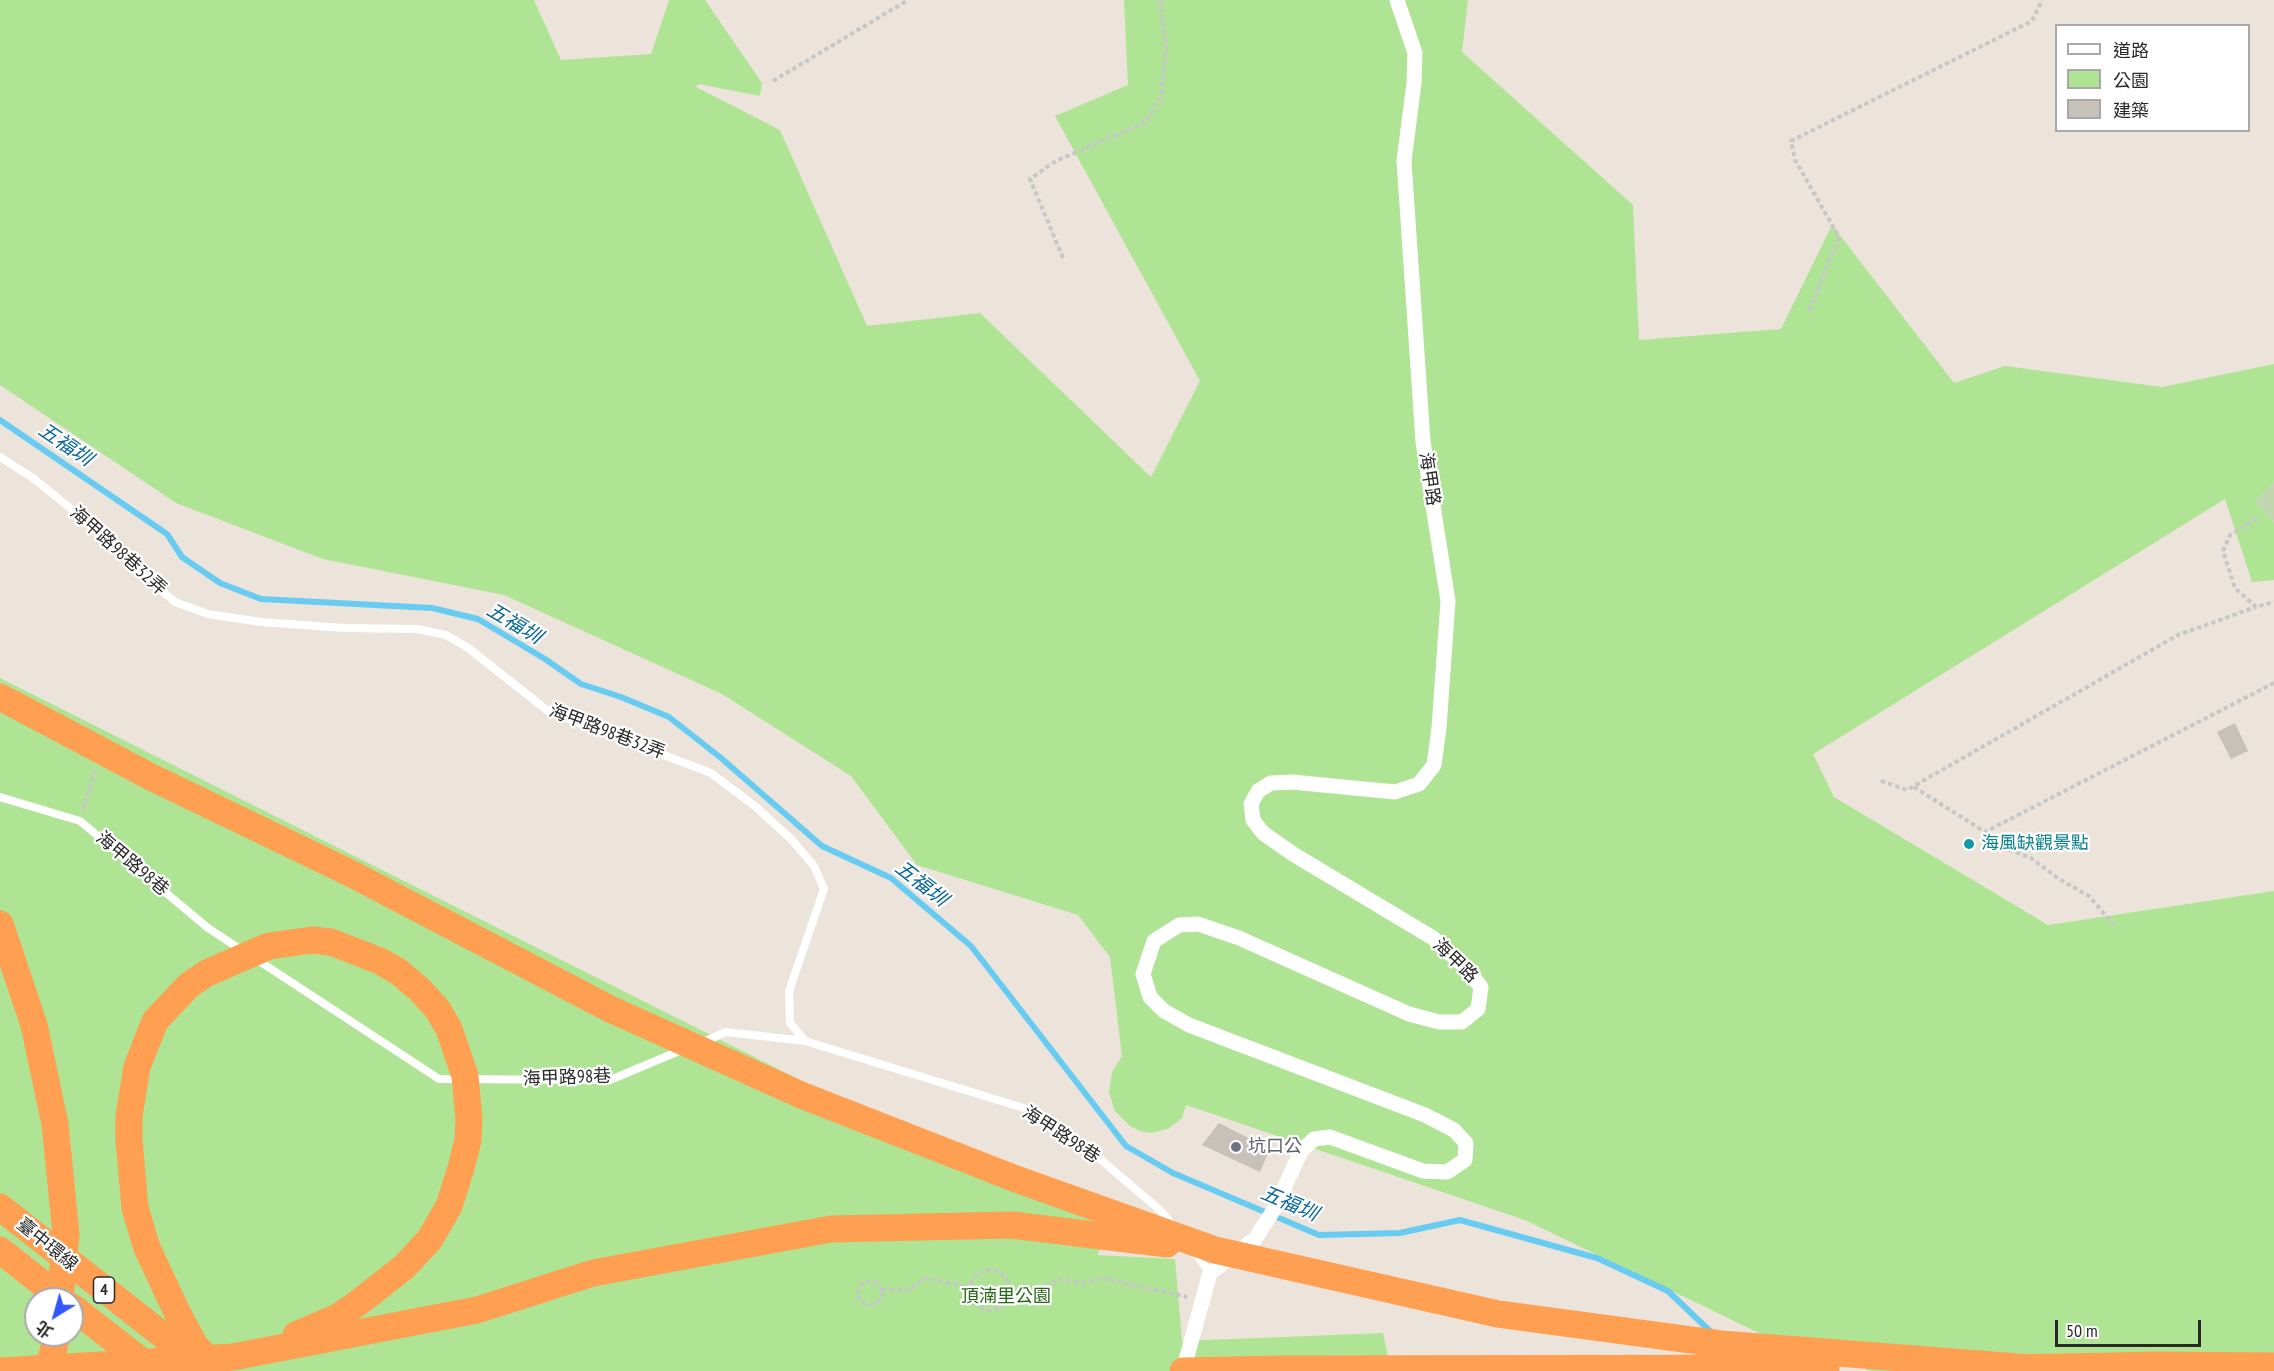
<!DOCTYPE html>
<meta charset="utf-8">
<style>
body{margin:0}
#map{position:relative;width:2274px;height:1371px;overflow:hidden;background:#ece4da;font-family:"PT Sans Narrow","Noto Sans TC",sans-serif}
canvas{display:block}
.legend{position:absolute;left:2055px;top:24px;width:195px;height:108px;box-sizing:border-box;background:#fff;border:2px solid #a9a9a9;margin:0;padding:8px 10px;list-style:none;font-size:18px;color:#292929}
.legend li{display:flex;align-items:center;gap:12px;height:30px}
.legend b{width:30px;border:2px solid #a9a9a9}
.north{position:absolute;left:24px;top:1287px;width:60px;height:60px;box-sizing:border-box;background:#fff;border:2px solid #a9a9a9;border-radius:50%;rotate:217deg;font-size:16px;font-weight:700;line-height:24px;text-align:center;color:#292929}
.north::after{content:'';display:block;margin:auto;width:21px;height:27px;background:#3356ff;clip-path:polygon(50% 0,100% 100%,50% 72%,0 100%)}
.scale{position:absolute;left:2055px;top:1320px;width:146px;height:27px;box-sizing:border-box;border:3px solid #292929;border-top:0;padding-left:8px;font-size:18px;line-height:21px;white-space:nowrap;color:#292929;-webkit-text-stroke:4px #fff;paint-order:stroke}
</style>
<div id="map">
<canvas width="2274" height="1371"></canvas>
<ul class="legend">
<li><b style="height:8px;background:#fff"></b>道路</li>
<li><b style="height:16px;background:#aee494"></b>公園</li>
<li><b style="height:16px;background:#c7c1ba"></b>建築</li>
</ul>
<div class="north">北</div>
<div class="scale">50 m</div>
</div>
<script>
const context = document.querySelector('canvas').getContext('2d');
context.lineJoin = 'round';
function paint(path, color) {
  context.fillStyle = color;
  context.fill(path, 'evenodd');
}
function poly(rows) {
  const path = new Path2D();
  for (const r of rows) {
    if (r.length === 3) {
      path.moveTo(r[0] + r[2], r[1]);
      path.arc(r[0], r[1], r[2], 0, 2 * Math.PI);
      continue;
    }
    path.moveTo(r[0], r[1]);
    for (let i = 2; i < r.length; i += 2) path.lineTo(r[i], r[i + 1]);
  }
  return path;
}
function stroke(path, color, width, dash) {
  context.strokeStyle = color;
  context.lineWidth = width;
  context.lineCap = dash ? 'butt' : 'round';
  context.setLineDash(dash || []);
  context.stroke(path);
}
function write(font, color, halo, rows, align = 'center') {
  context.font = font + ' "PT Sans Narrow","Noto Sans TC",sans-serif';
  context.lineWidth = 4.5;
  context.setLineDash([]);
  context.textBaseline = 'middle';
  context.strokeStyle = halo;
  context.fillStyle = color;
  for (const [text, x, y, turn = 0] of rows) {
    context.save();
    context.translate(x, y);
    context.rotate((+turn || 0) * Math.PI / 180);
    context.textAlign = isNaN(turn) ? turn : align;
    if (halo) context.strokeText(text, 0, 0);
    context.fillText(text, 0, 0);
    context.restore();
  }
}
paint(poly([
 [0,0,534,0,561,60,651,54,669,0,705,0,762,83,760,96,699,84,696,87,780,130,867,326,980,313,1151,477,1200,381,1055,116,1128,85,1124,0,1468,0,1462,52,1633,205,1639,340,1781,329,1832,225,1954,383,2005,366,2162,387,2274,364,2274,483,2255,501,2274,522,2274,580,2252,582,2225,499,1813,754,1834,797,2048,925,2274,891,2274,1371,1871,1371,1759,1333,1525,1220,1186,1105,1182,1118,1168,1129,1149,1133,1140,1131,1130,1126,1115,1111,1109,1092,1112,1072,1122,1056,1110,957,1078,915,917,865,851,776,722,694,504,595,323,559,176,503,0,385],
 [0,678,856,1108,1124,1204,1097,1255,1175,1259,1182,1341,1383,1333,1391,1371,0,1371],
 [36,1299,72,1299,72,1335,36,1335]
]), '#aee494');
paint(poly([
 [2274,483,2274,522,2255,501]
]), '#c2d6b0');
stroke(poly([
 [0,420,167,534,182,557,220,583,261,599,432,608,478,619,545,659,581,684,621,697,669,717,721,758,822,846,891,878,971,946,1126,1146,1173,1173,1319,1235,1400,1233,1460,1220,1597,1258,1668,1291,1712,1333]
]), '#68cbf2', 6);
paint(poly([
 [2235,723,2248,751,2231,759,2217,732],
 [1219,1123,1270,1149,1260,1172,1202,1145]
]), '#c7c1ba');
stroke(poly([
 [773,81,908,0],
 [1063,258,1030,179,1056,161,1146,122,1161,97,1166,48,1160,0],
 [1809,311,1839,237,1795,160,1791,141,2032,21,2042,0],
 [2257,518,2230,535,2223,551,2235,588,2256,607,2274,602],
 [1881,781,1907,790,2178,635,2256,607],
 [1914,787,1985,832,2274,683],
 [83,810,95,771],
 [1985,832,2004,848,2031,858,2059,879,2089,896,2114,925],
 [990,1290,20],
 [870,1293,12],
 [882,1290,907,1290,927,1278,969,1287],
 [1009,1290,1037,1290,1061,1279,1084,1283,1103,1278,1187,1297]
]), '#c7c7c7', 4, [4.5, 3]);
stroke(poly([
 [0,457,33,478,100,532,138,571,175,602,208,614,261,622,345,628,417,629,446,635,467,647,548,711,711,773,756,807,792,840,814,866,824,889,789,991,790,1023,805,1041],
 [0,797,80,821,208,928,243,951],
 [256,959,439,1079,610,1080,684,1049],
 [701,1043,726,1032,805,1041,1027,1109,1093,1153,1161,1211,1174,1227],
 [1195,1253,1210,1273]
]), '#fff', 8);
stroke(poly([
 [1183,1371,1210,1273,1255,1239,1275,1208,1301,1151,1314,1139,1330,1137,1423,1171,1447,1172,1465,1160,1466,1143,1454,1130,1425,1115,1189,1025,1164,1011,1150,997,1143,974,1154,941,1179,925,1198,924,1239,938,1409,1014,1439,1022,1462,1022,1478,1009,1481,987,1465,967,1433,938,1293,854,1263,833,1253,820,1251,804,1258,791,1271,783,1292,782,1395,792,1419,784,1434,765,1439,728,1448,601,1423,442,1404,161,1414,83,1415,53,1397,0]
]), '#fff', 15);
stroke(poly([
 [0,697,151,777,350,873,610,1009,801,1095,1016,1179,1215,1250,1498,1314,1721,1344,2031,1368],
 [0,924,34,1025,55,1124,66,1234,60,1299],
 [0,1207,198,1363],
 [0,1250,62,1299],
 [72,1307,149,1367],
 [217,1368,195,1346,176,1310,147,1248,135,1208,129,1140,129,1116,137,1067,155,1021,189,985,207,973,269,946,312,940,331,942,380,961,399,972,420,990,438,1010,449,1029,465,1076,469,1119,468,1140,461,1168,449,1206,430,1239,404,1267,358,1303,338,1317,296,1335],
 [2014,1368,2159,1365,2274,1366],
 [0,1371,233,1357,477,1310,593,1273,831,1229,1012,1225,1167,1244],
 [48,1371,57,1335],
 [1183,1371,1282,1369,1826,1368]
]), '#ff9f51', 27);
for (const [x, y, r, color] of [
 [1969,844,6,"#0f9aa8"],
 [1236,1147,6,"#6b7280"]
]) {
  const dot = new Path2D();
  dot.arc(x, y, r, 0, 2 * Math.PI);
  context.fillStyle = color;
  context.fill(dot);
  stroke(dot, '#fff', 2);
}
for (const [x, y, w] of [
 [104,1290,21]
]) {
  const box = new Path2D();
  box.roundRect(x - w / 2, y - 13, w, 26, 4.5);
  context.fillStyle = '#fff';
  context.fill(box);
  stroke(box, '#292929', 1.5);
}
write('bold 16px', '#292929', null, [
 ["4",104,1290]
]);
write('18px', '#292929', '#fff', [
 ["海甲路",1429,479,81],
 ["海甲路98巷32弄",118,551,42],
 ["海甲路98巷32弄",607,732,21],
 ["海甲路98巷",132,864,40],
 ["海甲路",1455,961,44],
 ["海甲路98巷",567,1078,-2],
 ["海甲路98巷",1061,1135,33],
 ["臺中環線",47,1245,39]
]);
write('18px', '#0d838f', '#fff', [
 ["海風缺觀景點",1981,844]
], 'left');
write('18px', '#5b616d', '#fff', [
 ["坑口公",1248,1147]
], 'left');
write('18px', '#266717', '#fff', [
 ["頂湳里公園",1006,1297]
]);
write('italic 20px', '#09679c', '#fff', [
 ["五福圳",65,445,34],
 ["五福圳",514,624,31],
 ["五福圳",921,884,38],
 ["五福圳",1289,1204,23]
]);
</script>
